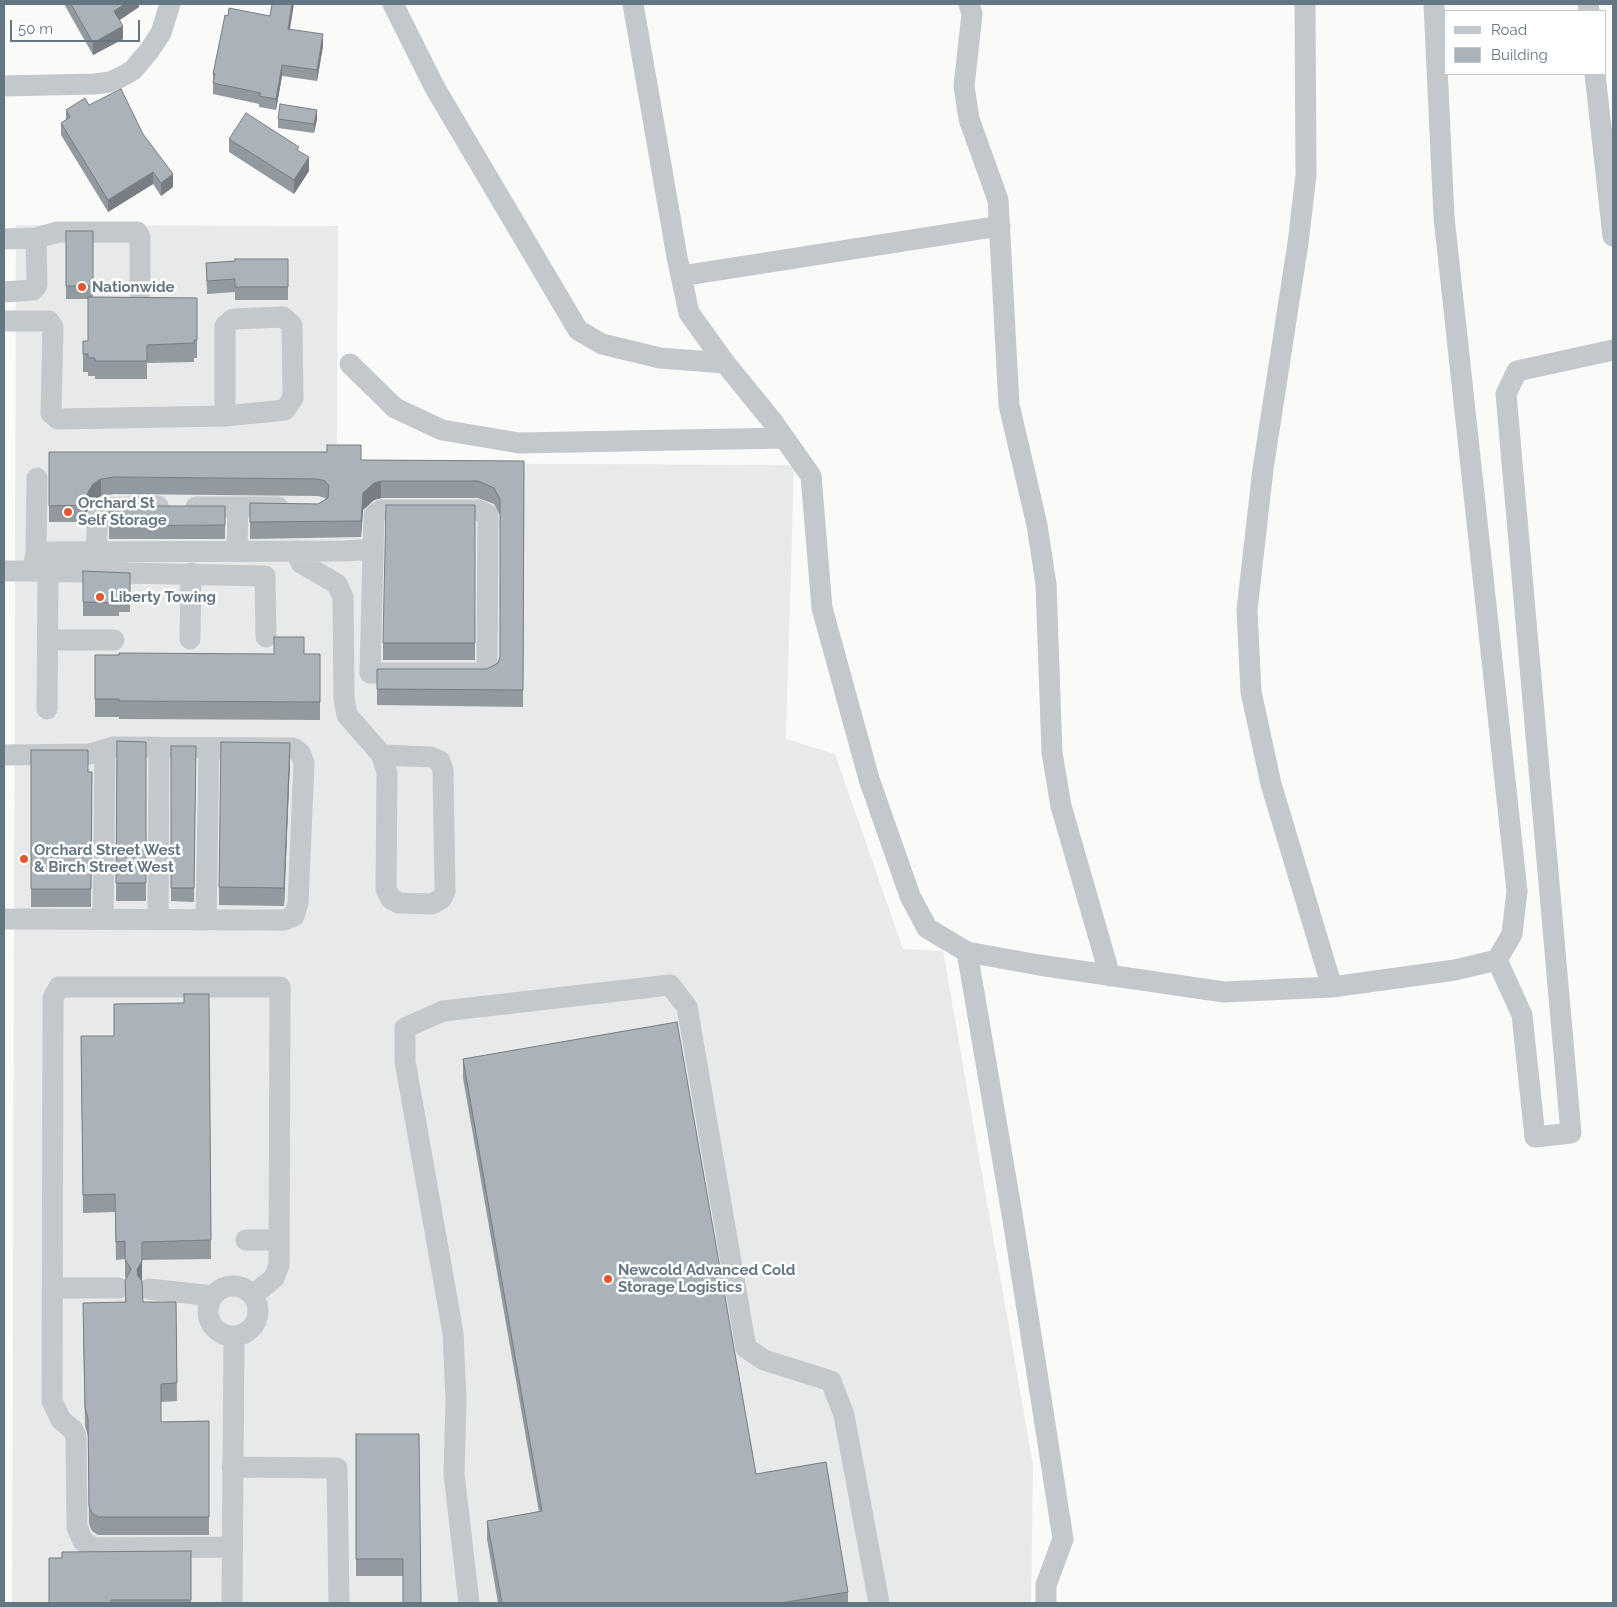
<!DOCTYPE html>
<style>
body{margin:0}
#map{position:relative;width:1617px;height:1607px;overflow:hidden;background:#fafaf8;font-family:Raleway,sans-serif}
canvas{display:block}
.frame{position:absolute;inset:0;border:5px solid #657683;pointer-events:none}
.legend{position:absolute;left:1444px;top:10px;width:162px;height:65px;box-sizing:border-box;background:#fff;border:1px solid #c1c8cd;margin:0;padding:6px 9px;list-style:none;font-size:15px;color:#657683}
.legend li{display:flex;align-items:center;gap:10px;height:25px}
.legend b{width:25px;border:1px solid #c1c8cd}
.scale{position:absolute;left:10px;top:20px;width:130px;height:22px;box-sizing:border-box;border:2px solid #657683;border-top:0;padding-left:6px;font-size:15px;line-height:18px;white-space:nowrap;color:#657683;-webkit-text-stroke:4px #fff;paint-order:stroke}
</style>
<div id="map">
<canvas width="1617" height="1607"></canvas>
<div class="frame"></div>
<ul class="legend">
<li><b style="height:6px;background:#c3c8cc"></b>Road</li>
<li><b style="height:14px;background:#aab3b9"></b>Building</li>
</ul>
<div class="scale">50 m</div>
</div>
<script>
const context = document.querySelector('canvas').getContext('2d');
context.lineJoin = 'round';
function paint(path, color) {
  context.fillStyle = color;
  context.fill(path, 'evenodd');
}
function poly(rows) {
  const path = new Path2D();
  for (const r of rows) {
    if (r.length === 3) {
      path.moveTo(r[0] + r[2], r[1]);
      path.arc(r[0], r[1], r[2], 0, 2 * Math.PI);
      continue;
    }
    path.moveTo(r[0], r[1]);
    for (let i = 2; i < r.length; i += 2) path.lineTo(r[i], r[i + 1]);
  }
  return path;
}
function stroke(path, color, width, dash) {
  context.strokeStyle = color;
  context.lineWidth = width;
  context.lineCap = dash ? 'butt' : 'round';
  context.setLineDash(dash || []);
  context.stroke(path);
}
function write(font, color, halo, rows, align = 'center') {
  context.font = font + ' Raleway,sans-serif';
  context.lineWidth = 5;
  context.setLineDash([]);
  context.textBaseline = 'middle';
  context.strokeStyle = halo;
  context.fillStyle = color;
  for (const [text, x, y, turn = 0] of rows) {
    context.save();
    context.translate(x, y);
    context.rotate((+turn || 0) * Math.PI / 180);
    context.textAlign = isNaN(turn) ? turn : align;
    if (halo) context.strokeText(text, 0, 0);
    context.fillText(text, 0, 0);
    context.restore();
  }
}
paint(poly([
 [16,225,338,226,337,463,794,465,786,739,835,754,903,949,943,951,1033,1465,1031,1603,12,1603]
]), '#e8e9e9');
stroke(poly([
 [393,4,435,88,578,330,602,344,660,358,725,363],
 [633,4,677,257,689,313,725,363,773,422,811,476,822,608,869,779,910,896,927,928,967,952,1039,965,1224,992,1332,987,1455,970,1497,960,1512,934,1517,891,1444,217,1434,4],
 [969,4,972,14,964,86,969,119,998,200,1009,405,1037,525,1046,584,1052,753,1061,806,1110,976],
 [1305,4,1306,175,1298,243,1263,469,1247,610,1251,692,1271,784,1332,987],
 [1588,4,1589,11],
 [1595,74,1613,236],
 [4,86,94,84,110,82,121,77,133,70,149,51,161,33,170,4],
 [4,239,36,238,58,232,137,232,140,237,140,292],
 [681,276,1000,226],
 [4,292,33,290,37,285,36,238],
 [4,321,49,321,53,327,51,413,58,419,225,416,225,326,233,319,283,317,292,325,293,398,285,410,225,416],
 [350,364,395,408,442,430,519,443,784,438],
 [196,507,278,507],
 [381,510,478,510,488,515,487,673,370,673,374,515,381,510],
 [96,551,98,515,103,508,158,506],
 [237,551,238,507],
 [296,551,301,563,337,584,343,597,344,698,347,715,382,755,387,773,386,889,391,899,399,903,432,904,441,899,445,892,443,771,440,761,431,757,382,755],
 [36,552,345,551,373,549],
 [4,571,33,571,36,552,37,478],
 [33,571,265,576,266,637],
 [190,639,191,573],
 [48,640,114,640],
 [47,709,48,571],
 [4,755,90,754,113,747,293,748,300,753,304,763,298,903,294,916,284,920,4,919],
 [103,919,105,750],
 [158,920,159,747],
 [206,920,209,748],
 [967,952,1013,1220,1063,1539,1046,1585,1046,1603],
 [1497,960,1522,1015,1535,1137,1571,1133,1506,394,1517,371,1613,350],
 [246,1240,278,1240],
 [233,1311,25],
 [53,1288,119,1288],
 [149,1289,213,1296],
 [232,1467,337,1468,339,1603],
 [232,1547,94,1548,83,1541,77,1527,76,1436,73,1430,61,1420,52,1401,53,998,59,987,280,987,279,1265,274,1278,253,1295],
 [232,1603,234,1337],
 [469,1603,454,1474,456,1399,453,1333,405,1061,405,1028,443,1011,670,985,687,1007,746,1348,764,1360,831,1381,844,1415,879,1603]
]), '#c3c8cc', 21);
paint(poly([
 [64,4,139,4,139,7,119,20,123,39,93,55],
 [290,29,323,46,317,81,282,76,276,110,259,107,259,104,213,94,213,74],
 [89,105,143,134,173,187,161,196,153,184,108,212,61,135,61,123,66,120,66,110],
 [278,119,317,119,314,133,278,128],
 [229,139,299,151,309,171,294,194,229,152],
 [66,231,93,231,93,297,197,298,197,358,194,358,194,362,147,363,147,379,95,379,95,376,88,376,88,372,83,372,83,341,88,341,88,299,66,299],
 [288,259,288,300,235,300,235,292,207,294,206,263],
 [49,452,361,460,524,461,523,707,377,705,377,669,487,669,498,663,500,657,500,515,494,504,478,498,381,498,374,500,363,510,361,537,250,539,250,503,318,504,326,499,325,498,318,496,114,494,101,496,93,501,88,508,85,522,49,522],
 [475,505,475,660,383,660,383,643],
 [225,506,225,539,109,539,109,526],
 [83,571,130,573,130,612,119,612,119,616,83,616],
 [320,654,320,720,119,719,119,717,95,717,95,655],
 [117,741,146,742,146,901,116,901],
 [171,746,196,746,194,902,171,901],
 [31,750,88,772,92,772,91,907,31,907],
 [290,761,284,906,219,905,219,887],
 [209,994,211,1259,142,1260,142,1279,141,1280,143,1302,176,1302,177,1401,161,1402,161,1422,209,1421,209,1535,98,1535,92,1531,89,1524,88,1436,85,1426,83,1321,125,1302,126,1279,125,1277,125,1259,116,1260,115,1212,83,1213,81,1054,184,1003],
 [463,1059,756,1474,848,1592,848,1603,498,1603,487,1539,487,1521,539,1512,463,1078],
 [356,1434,421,1603,403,1576,356,1576],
 [191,1551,191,1603,49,1603,62,1558]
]), '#929a9f');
paint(poly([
 [125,4,139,4,139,7,114,24,114,11],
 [292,4,294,4,288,41,288,29],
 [123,26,123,39,93,55,93,43],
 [323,34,323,46,317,81,317,70],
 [282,65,282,76,276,110,276,99],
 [317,110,317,119,314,133,314,124],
 [309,157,309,171,294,194,294,180],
 [153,172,153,184,108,212,108,200],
 [173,174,173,187,161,196,161,183],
 [101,479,101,496,93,501,88,508,85,522,85,505,88,492,93,484],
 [381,481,381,498,374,500,363,510,361,537,361,521,363,493,374,483],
 [290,743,290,761,284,906,284,888],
 [142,1261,142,1279,137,1288,137,1270]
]), '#777d82');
const building = poly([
 [71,4,125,4,114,11,123,26,93,43,71,4],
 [272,4,292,4,288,29,323,34,317,70,282,65,276,99,259,96,261,93,213,83,215,74,213,74,225,15,228,16,229,8,270,16,272,4],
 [121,89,143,134,173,174,161,183,153,172,108,200,61,123,70,117,66,110,85,98,89,105,121,89],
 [280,104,317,110,314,124,278,119,280,104],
 [246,113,299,147,297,150,309,157,294,180,229,139,246,113],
 [66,231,93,231,93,286,66,286,66,231],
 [235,259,288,259,288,287,235,287,235,279,207,281,206,263,235,261,235,259],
 [88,297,197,298,197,340,194,340,194,343,147,345,147,361,95,361,95,358,88,358,88,354,83,354,83,341,88,341,88,297],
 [327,445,361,445,361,460,524,461,523,690,377,689,377,669,487,669,498,663,500,657,500,499,494,488,478,481,381,481,374,483,363,493,361,521,250,522,250,503,318,504,328,498,329,486,325,481,318,479,114,477,101,479,93,484,88,492,85,505,49,506,49,452,327,452,327,445],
 [386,505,475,505,475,643,383,643,386,505],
 [110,506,225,506,225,525,109,526,110,506],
 [83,571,130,573,130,598,119,598,119,603,83,602,83,571],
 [274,637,304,637,304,654,320,654,320,702,119,701,119,699,95,699,95,655,119,655,119,653,274,654,274,637],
 [117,741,146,742,146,883,116,883,117,741],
 [221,742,290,743,284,888,219,887,221,742],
 [171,746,196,746,194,888,171,888,171,746],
 [31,750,88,750,88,772,92,772,91,889,31,889,31,750],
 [184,994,209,994,211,1240,142,1242,142,1261,137,1270,138,1276,142,1281,143,1302,176,1302,177,1383,161,1384,161,1422,209,1421,209,1517,98,1517,92,1513,89,1506,88,1418,85,1408,83,1303,126,1302,125,1281,131,1269,125,1259,125,1241,116,1242,115,1194,83,1195,81,1036,114,1036,114,1004,184,1003,184,994],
 [677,1022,756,1474,826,1462,848,1592,781,1603,502,1603,487,1521,542,1511,463,1059,677,1022],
 [356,1434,419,1434,421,1603,403,1603,403,1559,356,1559,356,1434],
 [191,1551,191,1600,111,1600,111,1603,49,1603,49,1558,62,1558,62,1552,191,1551]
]);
paint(building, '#aab3b9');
stroke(building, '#777d82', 1);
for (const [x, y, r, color] of [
 [82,287,5,"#e4572e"],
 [68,512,5,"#e4572e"],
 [100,597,5,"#e4572e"],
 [24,859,5,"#e4572e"],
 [608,1279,5,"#e4572e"]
]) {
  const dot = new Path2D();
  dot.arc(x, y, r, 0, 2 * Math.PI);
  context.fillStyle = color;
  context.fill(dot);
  stroke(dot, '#fff', 2);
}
write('bold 15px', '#657683', '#fff', [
 ["Nationwide",92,287],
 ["Orchard St",78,503],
 ["Self Storage",78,520],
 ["Liberty Towing",110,597],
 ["Orchard Street West",34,850],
 ["& Birch Street West",34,867],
 ["Newcold Advanced Cold",618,1270],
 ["Storage Logistics",618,1287]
], 'left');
</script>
